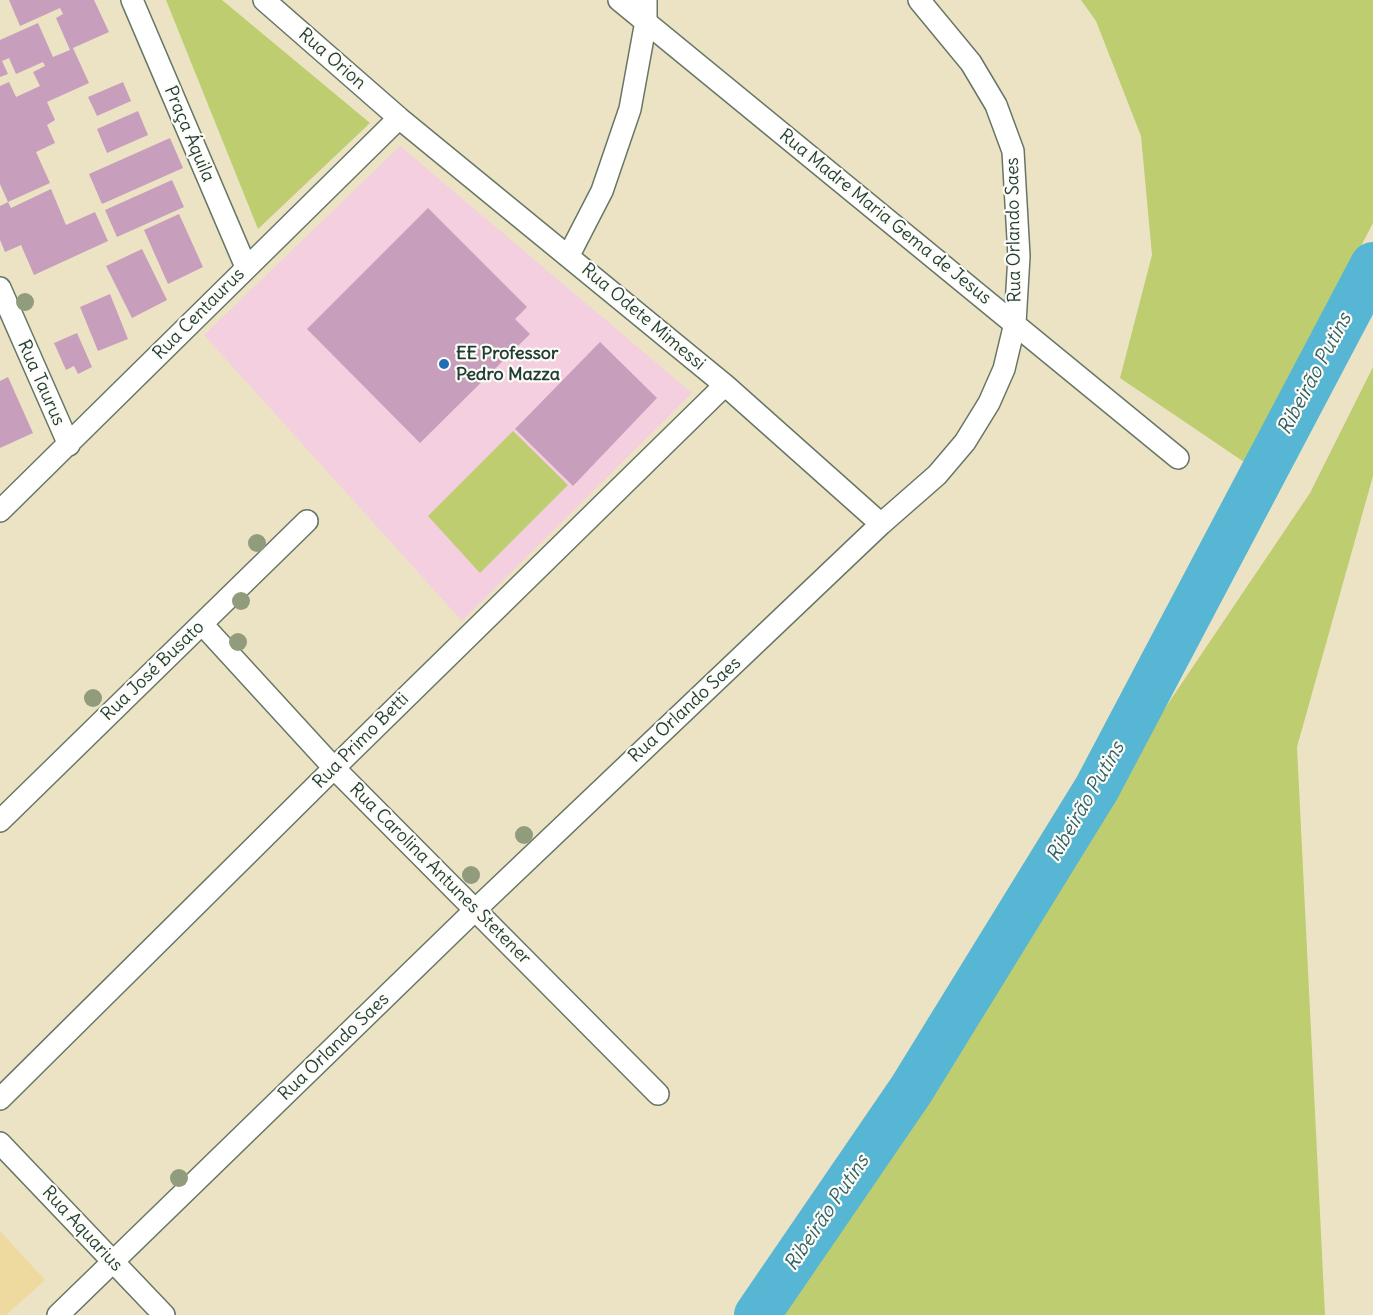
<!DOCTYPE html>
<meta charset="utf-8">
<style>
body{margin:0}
canvas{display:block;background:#ece3c4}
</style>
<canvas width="1373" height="1315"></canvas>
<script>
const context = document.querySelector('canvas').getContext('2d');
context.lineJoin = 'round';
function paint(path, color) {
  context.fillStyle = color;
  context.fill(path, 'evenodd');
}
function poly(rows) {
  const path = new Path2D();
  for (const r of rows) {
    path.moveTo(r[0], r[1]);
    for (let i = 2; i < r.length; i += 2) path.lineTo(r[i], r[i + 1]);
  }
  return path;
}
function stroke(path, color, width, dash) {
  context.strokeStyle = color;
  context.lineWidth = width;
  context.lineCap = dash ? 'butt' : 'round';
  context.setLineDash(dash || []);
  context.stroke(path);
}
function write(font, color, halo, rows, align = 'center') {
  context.font = font + ' Delius,sans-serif';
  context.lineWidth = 4.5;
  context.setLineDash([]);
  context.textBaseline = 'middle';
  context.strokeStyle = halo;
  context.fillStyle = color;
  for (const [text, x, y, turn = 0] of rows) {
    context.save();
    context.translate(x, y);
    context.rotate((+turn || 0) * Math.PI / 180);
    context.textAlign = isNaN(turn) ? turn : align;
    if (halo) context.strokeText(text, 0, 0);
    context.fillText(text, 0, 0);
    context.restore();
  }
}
paint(poly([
 [400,146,692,393,462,621,204,335]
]), '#f3cfe0');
paint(poly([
 [166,0,222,0,370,123,258,229],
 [1081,0,1373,0,1373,223,1247,464,1120,378,1152,255,1141,136,1096,21],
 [1373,367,1373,476,1297,747,1325,1315,756,1315,1310,493],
 [513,431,568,485,480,573,428,516]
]), '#bdcd70');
paint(poly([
 [0,1231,45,1280,6,1315,0,1315]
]), '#eeda9e');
stroke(poly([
 [757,1315,911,1090,1097,788,1373,265]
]), '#56b6d4', 46);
paint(poly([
 [9,0,94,0,109,32,73,48,89,83,47,102,55,120,47,125,55,143,36,152,50,183,8,202,0,184,0,86,9,82,16,97,40,86,33,72,45,66,43,62,16,74,9,58,2,61,8,74,0,77,0,40,38,23,53,57,70,50,56,18,63,14,60,8,20,26],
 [123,82,131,101,97,116,88,97],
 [138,111,148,135,107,153,97,129],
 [170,138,183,168,102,204,89,174],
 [172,180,184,207,117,237,105,210],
 [51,189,66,225,95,212,108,241,34,275,21,245,5,252,0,240,0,206,8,202,11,208],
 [428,208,527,307,515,319,530,334,420,443,307,329],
 [179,214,203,267,168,284,144,230],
 [142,249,167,300,132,318,106,266],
 [110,294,128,339,98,351,80,307],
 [77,333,92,367,78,374,74,366,66,370,54,343],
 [600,342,657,398,573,486,515,429],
 [8,377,33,433,0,448,0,381]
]), '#c79ebc');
const minor = poly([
 [132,0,246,267],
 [264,0,399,118,725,385,881,524],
 [619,0,1178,458],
 [569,255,602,191,630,109,646,21,646,0],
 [0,288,69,445],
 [0,511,399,118],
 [202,624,334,768,658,1094],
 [0,821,307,521],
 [0,1099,334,768,725,385],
 [0,1143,164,1315],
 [58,1315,475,910,881,524,937,475,965,442,989,403,1004,369,1015,323,1019,256,1013,151,996,105,971,63,919,0]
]);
stroke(minor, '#677766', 24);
stroke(minor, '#fff', 21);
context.fillStyle = '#919c7d';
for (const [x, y] of [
 [25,302],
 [257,543],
 [241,601],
 [238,642],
 [93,698],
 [524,835],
 [471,875],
 [179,1178]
]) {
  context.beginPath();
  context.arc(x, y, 9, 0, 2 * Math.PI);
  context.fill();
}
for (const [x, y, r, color] of [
 [444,364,6,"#1f6fb2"]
]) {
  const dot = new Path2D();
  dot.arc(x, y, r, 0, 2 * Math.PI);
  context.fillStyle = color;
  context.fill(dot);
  stroke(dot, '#fdfcf7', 2);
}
write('18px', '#1f3d34', '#fdfcf7', [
 ["Rua Orion",332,59,41],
 ["Praça Áquila",189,134,67],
 ["Rua Madre Maria Gema de Jesus",885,217,39],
 ["Rua Orlando Saes",1014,230,-91],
 ["Rua Centaurus",199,314,-45],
 ["Rua Odete Mimessi",643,317,40],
 ["Rua Taurus",41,383,66],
 ["Rua José Busato",153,671,-44],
 ["Rua Orlando Saes",685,710,-43],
 ["Rua Primo Betti",361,741,-45],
 ["Rua Carolina Antunes Stetener",440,874,45],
 ["Rua Orlando Saes",334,1047,-44],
 ["Rua Aquarius",82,1229,47]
]);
write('bold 18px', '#1f3d34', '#fdfcf7', [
 ["EE Professor",456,354],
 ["Pedro Mazza",456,375]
], 'left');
write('italic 20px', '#306164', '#fdfcf7', [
 ["Ribeirão Putins",1315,374,-62],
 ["Ribeirão Putins",1086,802,-60],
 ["Ribeirão Putins",827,1213,-56]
]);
</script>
